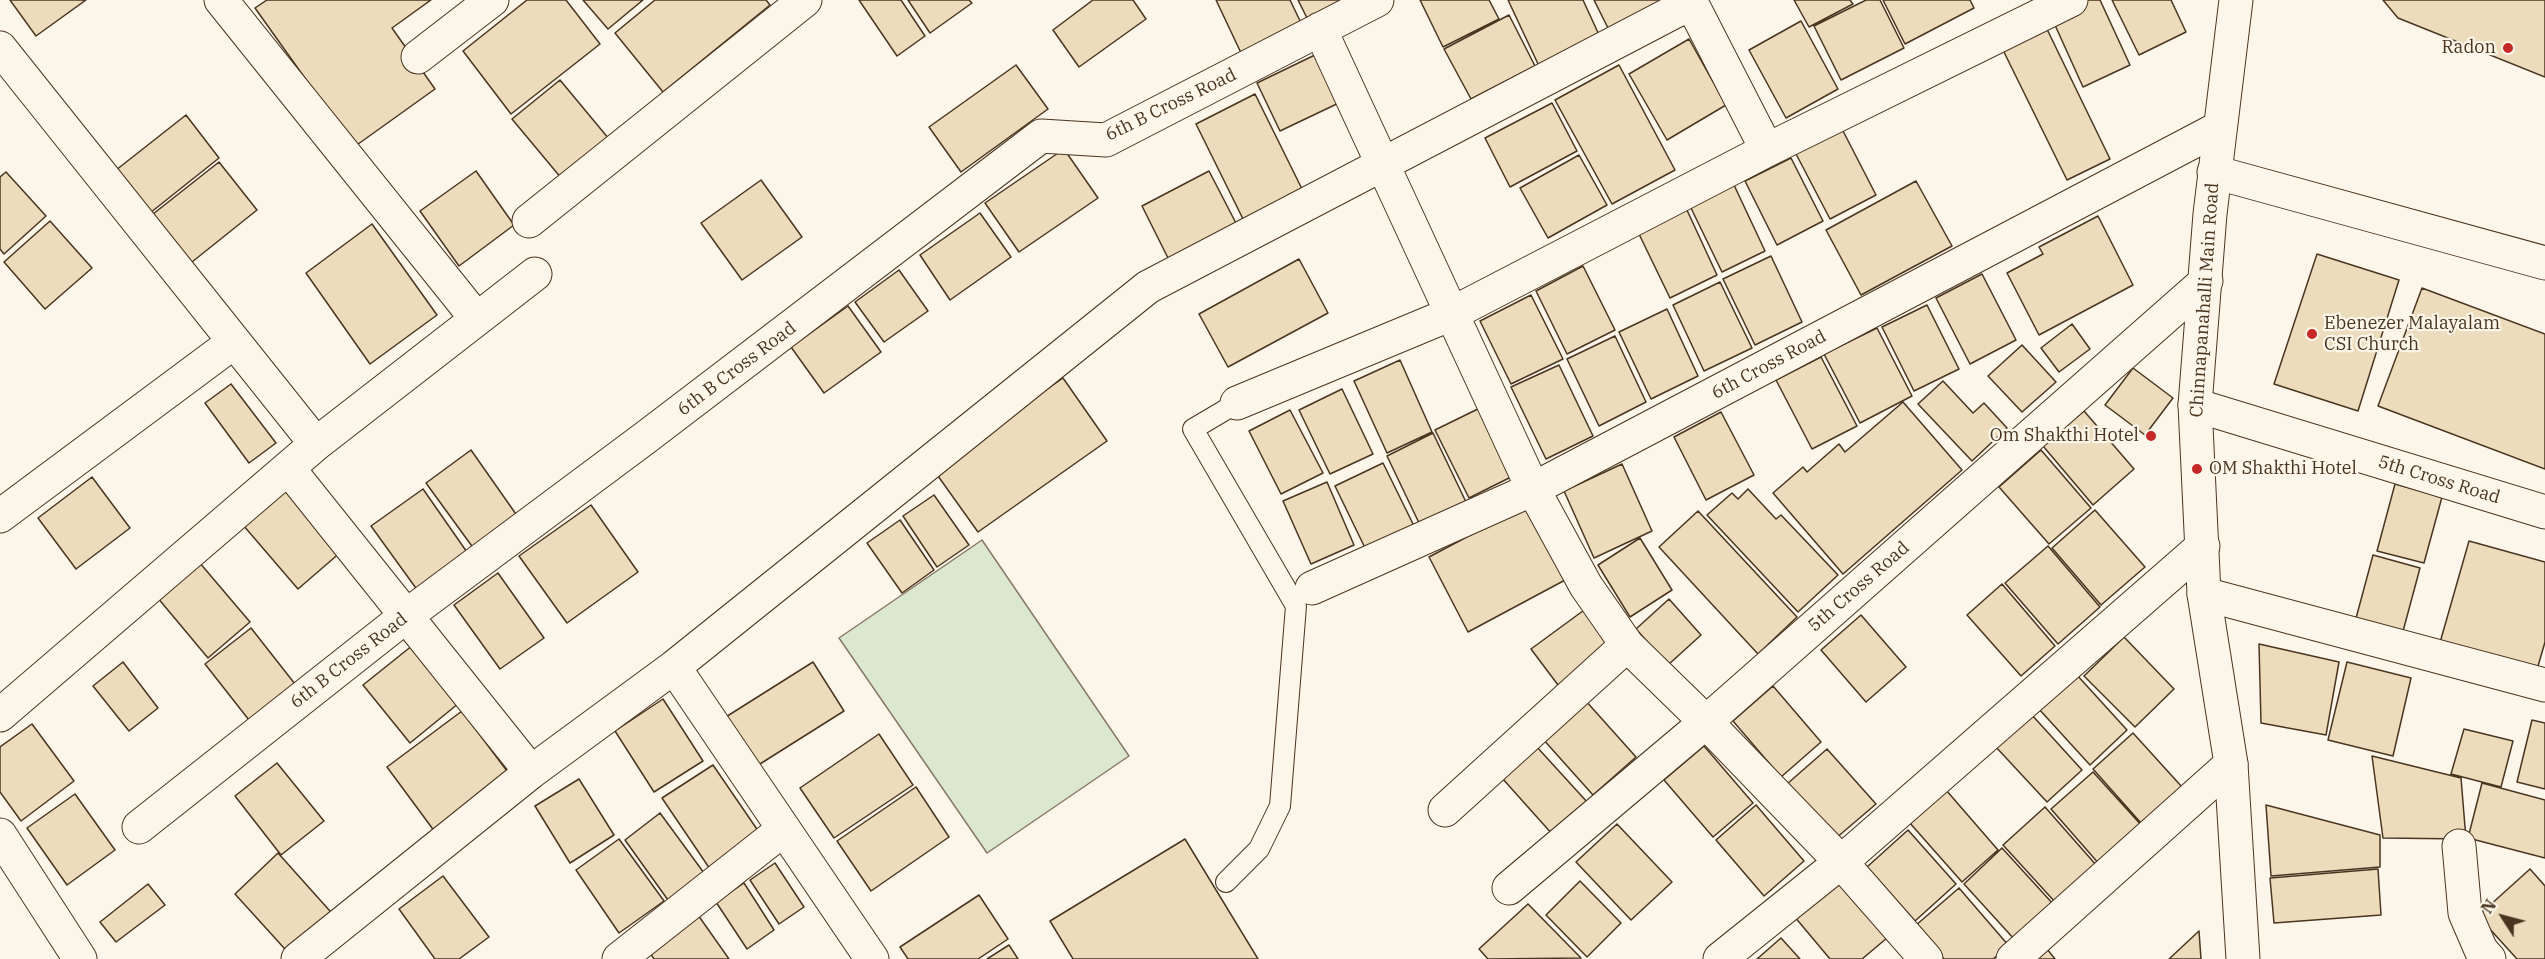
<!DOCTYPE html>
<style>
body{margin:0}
#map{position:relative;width:2545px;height:959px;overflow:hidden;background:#fbf6e9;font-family:"IBM Plex Serif",serif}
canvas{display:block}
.north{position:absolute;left:2473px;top:887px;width:60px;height:60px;-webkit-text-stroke:4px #fbf6e9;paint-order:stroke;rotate:306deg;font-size:16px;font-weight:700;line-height:24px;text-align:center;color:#4a3520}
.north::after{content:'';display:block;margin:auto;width:21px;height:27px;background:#4a3520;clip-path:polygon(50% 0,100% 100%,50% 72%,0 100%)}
</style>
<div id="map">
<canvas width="2545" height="959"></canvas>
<div class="north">N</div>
</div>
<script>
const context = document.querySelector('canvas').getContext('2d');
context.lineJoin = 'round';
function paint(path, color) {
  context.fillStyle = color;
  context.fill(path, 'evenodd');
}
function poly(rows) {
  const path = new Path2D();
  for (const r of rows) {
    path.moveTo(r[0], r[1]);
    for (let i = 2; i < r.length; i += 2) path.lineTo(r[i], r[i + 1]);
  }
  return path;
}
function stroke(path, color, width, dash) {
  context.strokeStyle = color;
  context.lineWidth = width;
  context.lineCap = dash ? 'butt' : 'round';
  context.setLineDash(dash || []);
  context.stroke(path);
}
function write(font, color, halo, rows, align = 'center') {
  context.font = font + ' "IBM Plex Serif",serif';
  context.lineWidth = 4.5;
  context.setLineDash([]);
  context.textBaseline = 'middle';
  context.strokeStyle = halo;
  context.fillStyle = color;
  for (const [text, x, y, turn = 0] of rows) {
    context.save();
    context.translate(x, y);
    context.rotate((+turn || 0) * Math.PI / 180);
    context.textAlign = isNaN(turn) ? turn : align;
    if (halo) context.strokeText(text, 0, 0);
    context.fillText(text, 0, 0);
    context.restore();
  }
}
const green = poly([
 [982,540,1129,756,987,853,839,638,982,540]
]);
paint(green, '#dce7d0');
stroke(green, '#887966', 1.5);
const building = poly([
 [10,0,86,0,36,36,10,0],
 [267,0,431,0,392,28,435,89,354,147,255,8,267,0],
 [527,0,566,0,600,44,511,114,463,51,527,0],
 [583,0,643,0,608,29,583,0],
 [655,0,766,0,770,5,663,92,615,33,655,0],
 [859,0,901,0,925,36,897,56,859,0],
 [908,0,969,0,972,3,930,33,908,0],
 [1093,0,1133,0,1146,19,1079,67,1053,30,1093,0],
 [1216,0,1290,0,1302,25,1242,55,1216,0],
 [1298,0,1352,0,1309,22,1298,0],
 [1420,0,1489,0,1499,19,1443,47,1420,0],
 [1508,0,1583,0,1600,37,1539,66,1508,0],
 [1594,0,1670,0,1609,30,1594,0],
 [1794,0,1850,0,1853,4,1809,27,1794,0],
 [1866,0,1880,0,1904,48,1841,80,1814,26,1866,0],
 [1883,0,1970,0,1974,8,1905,44,1883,0],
 [2081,0,2100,0,2130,65,2083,87,2050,14,2081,0],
 [2112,0,2171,0,2186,32,2139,55,2112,0],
 [2383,0,2545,0,2545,77,2398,18,2383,0],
 [1509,15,1535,66,1471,99,1444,49,1509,15],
 [1801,21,1838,89,1786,118,1749,50,1801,21],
 [2044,23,2110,159,2067,180,2000,44,2044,23],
 [1689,39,1726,105,1667,140,1629,74,1689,39],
 [1319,53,1343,101,1280,131,1257,83,1319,53],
 [1016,65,1048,109,961,172,929,127,1016,65],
 [1619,65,1675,170,1612,204,1555,100,1619,65],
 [560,80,609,139,562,179,512,119,560,80],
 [1255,94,1305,195,1246,225,1196,124,1255,94],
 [1552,103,1577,151,1510,187,1485,138,1552,103],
 [186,115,219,158,145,217,111,174,186,115],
 [1841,127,1876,195,1830,219,1795,152,1841,127],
 [1064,149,1098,198,1019,252,985,203,1064,149],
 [1579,155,1607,205,1548,238,1520,188,1579,155],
 [1791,158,1823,221,1777,245,1745,181,1791,158],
 [219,162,257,210,187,266,148,218,219,162],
 [476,171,514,225,459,266,420,211,476,171],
 [1209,171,1238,227,1170,262,1142,206,1209,171],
 [6,172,46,216,4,254,0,249,0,177,6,172],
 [761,180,802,237,742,280,701,223,761,180],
 [1916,181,1952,246,1861,295,1826,230,1916,181],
 [1734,185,1765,251,1722,272,1690,206,1734,185],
 [1686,208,1717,275,1670,298,1638,232,1686,208],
 [980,213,1011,257,950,300,920,255,980,213],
 [2098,216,2133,285,2039,335,2007,273,2043,254,2039,247,2098,216],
 [50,221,92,268,45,309,4,262,50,221],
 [372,224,437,315,370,364,306,273,372,224],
 [2317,254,2399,280,2358,411,2274,384,2317,254],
 [1771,256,1802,322,1755,345,1723,279,1771,256],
 [1299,259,1328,313,1228,367,1199,314,1299,259],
 [1583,266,1615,330,1567,354,1536,291,1583,266],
 [899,270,928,311,884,342,855,302,899,270],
 [1982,274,2016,340,1970,364,1936,298,1982,274],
 [1720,282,1752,348,1704,371,1673,305,1720,282],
 [2422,288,2545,334,2545,469,2378,406,2422,288],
 [1531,295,1563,359,1511,384,1480,321,1531,295],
 [1927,305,1959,369,1914,391,1882,327,1927,305],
 [848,306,881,352,824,393,791,347,848,306],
 [1667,309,1698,376,1651,399,1619,332,1667,309],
 [2072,324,2090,349,2059,372,2041,348,2072,324],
 [1877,328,1912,396,1860,423,1824,354,1877,328],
 [1615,336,1646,402,1599,426,1567,359,1615,336],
 [2022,345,2056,382,2022,412,1988,376,2022,345],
 [1821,357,1857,426,1812,449,1776,380,1821,357],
 [1400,360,1432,432,1387,453,1354,381,1400,360],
 [1559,365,1593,436,1546,459,1511,387,1559,365],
 [2133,368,2173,398,2145,435,2105,405,2133,368],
 [1063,378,1107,441,978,532,933,469,1063,378],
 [1943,381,1973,413,1984,403,2007,428,1972,461,1918,404,1943,381],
 [231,384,276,443,249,463,205,403,231,384],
 [1342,389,1373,454,1330,474,1299,410,1342,389],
 [1903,402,1962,470,1843,574,1773,493,1803,467,1807,472,1839,444,1845,452,1903,402],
 [1486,405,1519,473,1469,498,1435,430,1486,405],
 [1290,410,1323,473,1281,494,1249,431,1290,410],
 [2084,411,2134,469,2093,505,2043,446,2084,411],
 [1721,412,1754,475,1706,500,1674,437,1721,412],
 [1433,433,1466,502,1420,525,1387,456,1433,433],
 [471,450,518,517,474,549,426,483,471,450],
 [2041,450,2091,508,2049,544,1999,487,2041,450],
 [1383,463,1415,528,1367,552,1335,486,1383,463],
 [1622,464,1652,531,1594,558,1564,491,1622,464],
 [92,477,130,528,76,569,38,518,92,477],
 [1327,482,1354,545,1311,564,1283,501,1327,482],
 [2395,484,2442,497,2424,563,2377,551,2395,484],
 [287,487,342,551,298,589,243,525,287,487],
 [423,489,469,555,418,591,371,526,423,489],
 [1748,489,1776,519,1781,515,1838,575,1798,612,1707,515,1732,493,1738,499,1748,489],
 [934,495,969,545,937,567,903,516,934,495],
 [1529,504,1567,579,1468,632,1429,557,1529,504],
 [591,505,638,572,567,623,519,556,591,505],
 [2095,510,2145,567,2101,605,2052,548,2095,510],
 [1698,511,1797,617,1758,654,1659,547,1698,511],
 [900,520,934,570,902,593,867,543,900,520],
 [1640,538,1672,590,1630,617,1598,565,1640,538],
 [2469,541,2545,562,2545,642,2536,673,2439,646,2469,541],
 [2048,546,2100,607,2058,644,2005,583,2048,546],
 [2373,555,2420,568,2402,635,2355,622,2373,555],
 [199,562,250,622,208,658,157,597,199,562],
 [498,573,544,638,500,669,454,605,498,573],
 [2002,584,2055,646,2021,676,1967,615,2002,584],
 [1669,599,1701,635,1668,665,1636,629,1669,599],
 [1591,605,1618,641,1558,685,1531,649,1591,605],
 [1861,615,1906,667,1866,702,1821,650,1861,615],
 [251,628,295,684,249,720,205,664,251,628],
 [2124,637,2174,689,2135,727,2084,676,2124,637],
 [2259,644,2339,662,2326,735,2261,723,2259,644],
 [413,645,459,703,410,743,363,685,413,645],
 [123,662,158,708,129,731,93,686,123,662],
 [813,662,844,711,752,769,721,720,813,662],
 [2347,662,2411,678,2393,756,2328,740,2347,662],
 [2076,674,2127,730,2090,765,2038,708,2076,674],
 [1773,686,1821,742,1781,777,1733,721,1773,686],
 [663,699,703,761,654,792,615,731,663,699],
 [1585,700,1636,757,1593,795,1542,738,1585,700],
 [462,711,510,775,435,832,387,767,462,711],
 [2031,714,2082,770,2047,802,1995,746,2031,714],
 [2532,720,2545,723,2545,789,2517,782,2532,720],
 [32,724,74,781,21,821,0,792,0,747,32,724],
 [2464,729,2513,741,2501,787,2451,774,2464,729],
 [2133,733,2182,787,2141,823,2093,769,2133,733],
 [879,734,913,785,834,838,800,788,879,734],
 [1536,746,1588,803,1553,835,1502,778,1536,746],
 [1704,746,1753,803,1713,837,1664,780,1704,746],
 [1827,749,1876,804,1835,839,1787,784,1827,749],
 [2372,756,2461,778,2466,839,2383,838,2372,756],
 [277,763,324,821,281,855,235,796,277,763],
 [713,765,763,838,712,872,662,798,713,765],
 [2093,772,2143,827,2100,865,2051,809,2093,772],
 [579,779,614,835,570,863,535,806,579,779],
 [2482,783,2545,800,2545,858,2468,838,2482,783],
 [916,787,949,837,871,891,837,841,916,787],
 [1946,790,1998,850,1962,882,1909,822,1946,790],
 [75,794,115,850,67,885,27,828,75,794],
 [1756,805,1804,861,1764,896,1716,840,1756,805],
 [2266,805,2380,835,2380,867,2271,876,2266,805],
 [2045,807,2097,866,2056,903,2003,845,2045,807],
 [660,813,704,873,668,900,625,840,660,813],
 [1617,824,1672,882,1631,920,1576,862,1617,824],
 [1908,830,1956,884,1915,921,1867,867,1908,830],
 [619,839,664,901,619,933,576,870,619,839],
 [1185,839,1258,959,1073,959,1050,921,1185,839],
 [2002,848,2054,905,2015,940,1964,884,2002,848],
 [278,853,338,920,294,959,235,894,278,853],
 [775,863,804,907,779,924,750,880,775,863],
 [2378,869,2381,915,2274,923,2270,878,2378,869],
 [2530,869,2545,886,2545,959,2517,959,2478,916,2530,869],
 [443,876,489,937,459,959,435,959,399,909,443,876],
 [1838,879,1887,938,1862,959,1830,959,1794,916,1838,879],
 [1580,881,1621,923,1587,957,1546,915,1580,881],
 [744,883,774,930,747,949,716,902,744,883],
 [148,884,165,905,116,942,100,922,148,884],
 [1959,888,2009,946,1993,959,1944,959,1915,926,1959,888],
 [979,895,1008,939,978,959,908,959,900,947,979,895],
 [1528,904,1581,958,1488,959,1479,949,1528,904],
 [698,915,729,959,654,959,648,950,698,915],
 [2199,931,2201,959,2169,959,2199,931],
 [1781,938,1800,959,1757,959,1781,938],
 [1009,945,1018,959,987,959,1009,945],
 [2047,949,2055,959,2036,959,2047,949]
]);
paint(building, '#ecdcbc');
stroke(building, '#4a3520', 1.5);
const lane = poly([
 [1226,882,1259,849,1280,806,1296,606,1193,429,1237,403]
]);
const street = poly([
 [221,0,476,318],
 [1690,0,1767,150],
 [1320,29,1533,489,1586,586,1627,645,1706,722,1841,862,1926,959],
 [0,48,316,444],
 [418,57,492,0],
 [2214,172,2545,263],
 [529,221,805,0],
 [1237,403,1451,314,1767,150,2071,0],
 [2195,405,2545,512],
 [288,468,531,772],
 [0,516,234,342],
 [1312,588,1533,489,2219,128],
 [2204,594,2545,685],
 [674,667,872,959],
 [0,715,316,444,535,274],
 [1445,810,1627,645],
 [139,827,406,616,645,438,1041,136,1106,140,1377,0],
 [0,835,80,959],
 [2459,846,2465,913,2481,950,2489,959],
 [1509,888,1706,722,2206,281],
 [298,959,531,772,674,667,1148,287,1691,3],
 [619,959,784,829],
 [1720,959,1841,862,2203,546],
 [2013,959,2231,764]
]);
const secondary = poly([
 [2236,0,2210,214,2195,405,2204,594,2231,764,2243,959]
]);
stroke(lane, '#4a3520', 22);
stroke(street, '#4a3520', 35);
stroke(secondary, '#4a3520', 35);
stroke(lane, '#fbf6e9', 20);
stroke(street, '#fbf6e9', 33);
stroke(secondary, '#fbf6e9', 33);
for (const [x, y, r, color] of [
 [2508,48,6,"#c62828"],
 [2312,334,6,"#c62828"],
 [2151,436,6,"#c62828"],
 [2197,469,6,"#c62828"]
]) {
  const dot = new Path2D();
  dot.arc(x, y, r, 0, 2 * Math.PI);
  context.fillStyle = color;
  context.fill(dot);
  stroke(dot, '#fbf6e9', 2);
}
write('18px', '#4a3520', '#fbf6e9', [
 ["Radon",2496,48],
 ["Ebenezer Malayalam",2324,324,"left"],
 ["CSI Church",2324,345,"left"],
 ["Om Shakthi Hotel",2139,436],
 ["OM Shakthi Hotel",2209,469,"left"]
], 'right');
write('18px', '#4a3520', '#fbf6e9', [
 ["6th B Cross Road",1171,105,-26],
 ["Chinnapanahalli Main Road",2205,300,-86],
 ["6th Cross Road",1769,365,-28],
 ["6th B Cross Road",737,369,-37],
 ["5th Cross Road",2439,480,17],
 ["5th Cross Road",1859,587,-41],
 ["6th B Cross Road",349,661,-38]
]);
</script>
